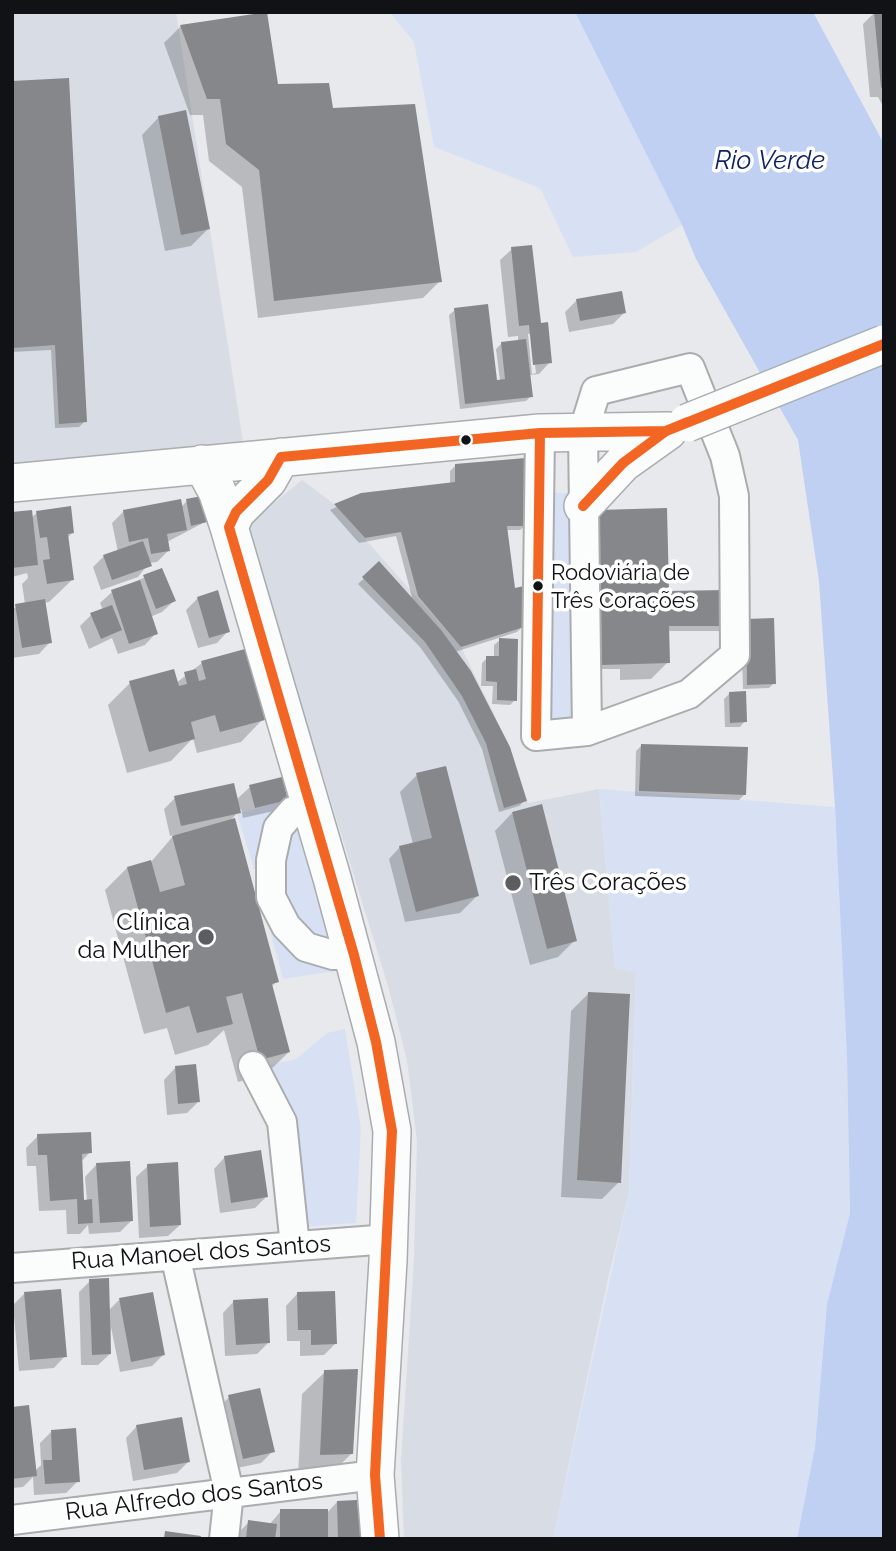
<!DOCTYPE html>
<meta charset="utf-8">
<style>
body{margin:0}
#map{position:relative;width:896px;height:1551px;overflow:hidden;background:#e7e9ed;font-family:Raleway,sans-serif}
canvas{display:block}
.frame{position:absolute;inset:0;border:14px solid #111215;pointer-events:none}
</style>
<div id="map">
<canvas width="896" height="1551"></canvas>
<div class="frame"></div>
</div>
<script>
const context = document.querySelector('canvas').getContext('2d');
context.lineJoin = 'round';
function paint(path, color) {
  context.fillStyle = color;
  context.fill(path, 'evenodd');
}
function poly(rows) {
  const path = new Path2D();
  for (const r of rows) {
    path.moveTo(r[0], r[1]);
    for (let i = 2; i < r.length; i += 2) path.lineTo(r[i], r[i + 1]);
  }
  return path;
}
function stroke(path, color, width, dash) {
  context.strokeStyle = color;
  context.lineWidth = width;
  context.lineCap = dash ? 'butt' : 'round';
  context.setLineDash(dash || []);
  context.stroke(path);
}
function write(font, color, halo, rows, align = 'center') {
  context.font = font + ' Raleway,sans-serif';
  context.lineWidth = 7;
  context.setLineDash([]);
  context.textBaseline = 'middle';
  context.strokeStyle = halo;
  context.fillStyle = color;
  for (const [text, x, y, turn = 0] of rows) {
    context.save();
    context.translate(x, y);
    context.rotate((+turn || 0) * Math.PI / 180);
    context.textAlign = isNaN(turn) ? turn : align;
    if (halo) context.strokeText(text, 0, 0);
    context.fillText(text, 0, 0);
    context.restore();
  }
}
paint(poly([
 [12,12,176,12,243,442,12,464],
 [302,480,334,504,461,647,510,747,528,803,599,789,615,968,636,972,629,1192,608,1279,553,1539,404,1539,401,1461,414,1259,417,1141,407,1060,388,986,246,526]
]), '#d8dce5');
paint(poly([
 [389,12,575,12,682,225,636,252,573,257,540,188,434,147,414,42],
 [548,493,574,493,573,726,547,726],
 [599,789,835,807,847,1058,850,1213,827,1304,815,1447,797,1539,553,1539,629,1192,636,973,615,968],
 [290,799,263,867,254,869,237,814],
 [296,817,335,946,319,937,303,924,290,909,282,890,286,831],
 [267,920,341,970,283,979],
 [345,1029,361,1129,356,1223,304,1227,293,1117,270,1065,296,1059,327,1033]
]), '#d8e1f4');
paint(poly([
 [575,12,813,12,884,144,884,1539,797,1539,815,1447,827,1304,850,1213,847,1058,835,807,819,581,798,440,696,259,682,225]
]), '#bfd0f3');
paint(poly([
 [884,12,884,108,878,97,870,97,863,24,874,13],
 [181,26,276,86,332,110,440,281,423,298,258,318,242,187,209,161,203,115,190,115,164,43],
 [12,83,85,421,79,427,55,428,51,350,12,352],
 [159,117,208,229,191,246,165,251,142,135],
 [512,249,550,362,539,374,529,375,531,396,526,401,460,409,449,315,455,310,496,382,500,381,496,349,502,343,518,341,518,336,508,337,500,260],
 [528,334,531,334,536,373,532,374],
 [577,300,624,313,613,324,569,332,565,312],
 [456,465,526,525,520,530,506,530,513,591,523,626,517,632,455,652,525,800,519,806,499,812,482,749,458,701,420,647,358,584,379,564,413,601,396,536,359,543,330,510,362,495,450,484,450,471],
 [187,501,205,522,167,542,169,550,157,562,149,563,138,577,101,590,93,567,104,556,118,552,112,523,124,511,181,507],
 [600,512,667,593,725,626,720,631,668,631,668,662,651,679,620,680,620,669,598,669,595,517],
 [37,513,73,532,66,539,72,580,49,602,44,603,50,642,39,654,12,658,12,609,25,604,22,584,28,578,27,573,12,577,12,514,31,518],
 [161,570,174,601,162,612,150,617,156,633,145,645,118,654,112,638,89,649,80,626,91,615,103,610,100,603,112,592],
 [198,598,228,631,217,643,198,648,186,610],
 [741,626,774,683,769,688,743,689],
 [500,640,515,700,510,705,492,704,493,686,481,686,482,663,487,658,494,658,494,645],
 [202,663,263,719,241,742,197,753,193,738,171,761,127,773,108,705,130,683,176,683],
 [730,693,745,721,740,727,725,727,724,699],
 [641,746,745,794,739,800,635,796,636,751],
 [417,775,477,896,460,913,405,922,389,859,400,847,413,844,400,792],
 [250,787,286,799,274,811,243,818,241,809,229,822,277,981,271,987,289,1052,266,1074,238,1082,224,1030,208,1045,175,1055,167,1028,144,1034,105,890,127,868,151,862,174,835,170,836,164,809,175,798,236,800],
 [512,813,575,940,558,957,530,965,495,831],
 [588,994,619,1182,602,1199,561,1197,571,1011],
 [175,1068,198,1102,187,1113,167,1115,164,1080],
 [38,1136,90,1152,81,1162,83,1202,87,1201,85,1177,96,1165,132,1220,120,1232,89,1234,88,1225,80,1234,67,1234,66,1210,39,1211,36,1166,27,1166,26,1148],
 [225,1157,266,1197,255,1208,220,1213,214,1169],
 [148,1166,180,1225,168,1236,139,1238,136,1177],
 [90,1281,108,1311,119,1300,163,1355,152,1366,120,1372,111,1327,110,1354,98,1365,81,1365,79,1292],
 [24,1294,65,1356,54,1368,19,1371,13,1305],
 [297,1294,336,1343,324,1355,300,1356,300,1341,287,1341,286,1306],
 [234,1301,268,1343,257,1354,225,1356,223,1313],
 [325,1372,352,1453,329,1476,298,1477,302,1394],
 [229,1397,273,1451,261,1463,232,1469,218,1409],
 [12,1408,34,1472,41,1465,40,1443,52,1431,78,1481,66,1493,34,1495,33,1477,23,1487,12,1488],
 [137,1426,188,1462,177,1473,133,1481,126,1438],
 [337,1502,360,1539,237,1539,237,1534,249,1522,269,1525,281,1511,326,1514]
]), '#0003');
paint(poly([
 [267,12,278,84,329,83,333,108,415,104,442,282,274,301,259,170,226,144,220,99,207,99,180,25],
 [874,12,884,12,884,92,881,87],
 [69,78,87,422,59,424,55,345,12,348,12,81],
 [186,110,210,229,181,235,158,116],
 [532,245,541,323,548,322,552,363,533,365,529,325,519,326,511,247],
 [622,291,626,313,580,321,576,299],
 [488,304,497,380,505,379,501,342,526,339,533,397,465,404,454,308],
 [526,458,528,526,507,526,515,588,524,586,524,627,461,647,418,596,401,532,365,538,334,504,361,493,455,482,455,464],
 [202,496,207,522,191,526,186,499],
 [181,499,187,530,167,534,170,551,151,554,148,538,129,542,123,510],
 [71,506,74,533,68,534,74,580,47,584,43,560,50,559,47,537,40,538,36,511],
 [667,508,669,591,727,590,727,626,669,626,670,663,602,665,599,510],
 [32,510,38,565,12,568,12,512],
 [143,541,152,566,112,580,103,555],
 [379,561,441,630,471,671,510,747,527,801,504,808,486,743,462,696,425,642,362,577],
 [162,568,176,601,156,609,143,575],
 [140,580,158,634,129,644,111,590],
 [218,590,230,632,209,638,197,597],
 [45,599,52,643,22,648,15,604],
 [112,605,122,630,101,639,90,613],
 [774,618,776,684,747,685,746,619],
 [499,638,518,639,517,701,497,700,497,682,486,681,486,656,499,656],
 [245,649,265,720,220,732,215,715,191,722,195,739,149,752,129,681,174,669,179,686,187,684,184,672,196,669,199,681,206,679,201,661],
 [746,691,747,722,730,723,729,692],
 [641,744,748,747,746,795,639,791],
 [446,766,479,896,416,912,399,846,432,838,416,773],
 [282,777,288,800,255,808,249,785],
 [234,783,241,813,181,826,174,796],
 [542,804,577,941,547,949,512,812],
 [235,818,279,982,272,984,290,1052,260,1060,242,993,226,997,233,1024,197,1033,189,1006,166,1013,127,867,151,860,160,892,185,885,172,836],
 [588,992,630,994,621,1183,577,1180],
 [196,1064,200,1102,178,1104,175,1066],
 [91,1132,92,1153,82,1154,84,1200,92,1199,93,1223,78,1224,77,1199,50,1201,47,1155,38,1155,37,1134],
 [261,1150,268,1197,231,1203,224,1156],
 [130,1161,133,1221,100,1223,96,1163],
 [178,1162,181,1225,150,1227,147,1164],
 [109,1278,111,1354,92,1355,89,1279],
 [61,1289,67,1357,30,1360,24,1292],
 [335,1291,337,1344,311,1345,311,1330,298,1330,297,1292],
 [153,1292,165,1355,131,1362,119,1298],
 [268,1298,270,1343,236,1345,233,1300],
 [358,1369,353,1454,320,1455,324,1370],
 [260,1388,275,1452,243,1459,228,1395],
 [29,1405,37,1476,12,1479,12,1407],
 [182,1417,190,1462,144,1470,136,1425],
 [76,1428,80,1482,45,1484,43,1460,52,1460,51,1430],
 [357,1500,361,1539,338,1539,337,1501],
 [280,1509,328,1509,328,1539,280,1539],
 [248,1520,277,1524,275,1539,246,1539],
 [165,1531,201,1536,200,1539,164,1539]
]), '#86878a');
const minor = poly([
 [540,433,536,736,587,731,689,694,735,655,734,496,725,456,690,368,596,391,583,433,587,731],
 [311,805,293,811,278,828,271,860,271,897,286,926,306,947,333,955,354,955],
 [253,1066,282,1122,295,1246],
 [175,1255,229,1492,224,1539],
 [12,1268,389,1239],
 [12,1520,375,1475]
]);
const major = poly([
 [202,464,217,491,229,527,332,878,376,1042,392,1131,388,1261,375,1475,380,1539],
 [12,483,540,433,666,431],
 [583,506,623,463,668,431],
 [229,527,236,512,268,480,281,457]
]);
stroke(minor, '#abacaf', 32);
stroke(major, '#abacaf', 40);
stroke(minor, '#fbfcfc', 28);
stroke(major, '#fbfcfc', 37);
const majorBridge = poly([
 [687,423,884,344]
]);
stroke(majorBridge, '#abacaf', 40, []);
stroke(majorBridge, '#fbfcfc', 37);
stroke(poly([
 [281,457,268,480,236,512,229,527,354,955,376,1042,392,1131,375,1475,380,1539],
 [281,457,540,433,666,431,884,344],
 [583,506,623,463,666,431,688,422],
 [536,736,540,433]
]), '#f26522', 10);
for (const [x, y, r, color] of [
 [466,440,6,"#111215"],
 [538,586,6,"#111215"],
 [513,883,9,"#5c5d61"],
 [206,937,9,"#5c5d61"]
]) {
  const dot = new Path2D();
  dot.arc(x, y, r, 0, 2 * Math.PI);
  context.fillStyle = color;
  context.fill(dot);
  stroke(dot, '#fff', 2.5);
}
write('22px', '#111215', '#fff', [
 ["Rodoviária de",551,573],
 ["Três Corações",551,601]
], 'left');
write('24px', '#111215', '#fff', [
 ["Três Corações",529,883],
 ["Clínica",190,923,"right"],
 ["da Mulher",190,951,"right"]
], 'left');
write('24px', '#111215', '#fff', [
 ["Rua Manoel dos Santos",201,1253,-4],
 ["Rua Alfredo dos Santos",194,1497,-7]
]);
write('italic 26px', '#0e2367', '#fff', [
 ["Rio Verde",770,161]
]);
</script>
